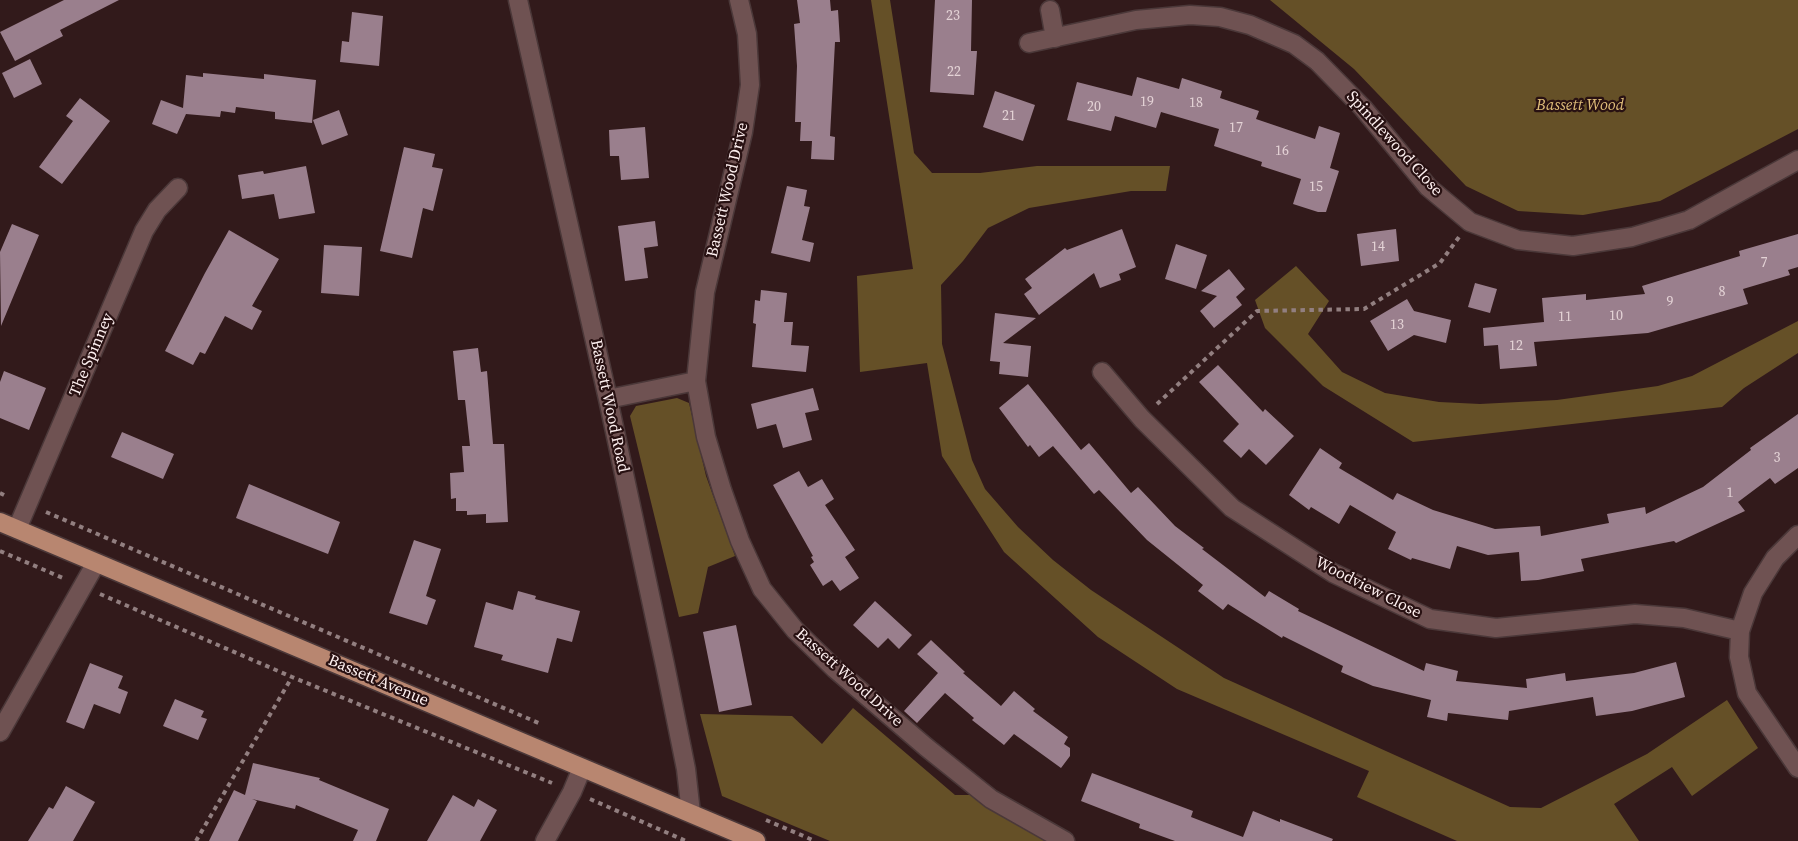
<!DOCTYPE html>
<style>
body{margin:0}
canvas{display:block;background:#321a1b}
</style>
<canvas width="1798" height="841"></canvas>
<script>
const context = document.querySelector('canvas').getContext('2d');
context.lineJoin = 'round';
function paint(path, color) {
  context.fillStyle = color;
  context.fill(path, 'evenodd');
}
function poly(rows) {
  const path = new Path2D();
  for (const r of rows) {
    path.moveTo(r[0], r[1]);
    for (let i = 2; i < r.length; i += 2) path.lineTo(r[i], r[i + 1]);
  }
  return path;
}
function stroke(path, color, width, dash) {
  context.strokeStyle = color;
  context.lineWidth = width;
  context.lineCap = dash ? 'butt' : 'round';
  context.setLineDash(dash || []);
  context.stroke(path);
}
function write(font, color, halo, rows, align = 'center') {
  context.font = font + ' "Source Serif 4",serif';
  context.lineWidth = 4.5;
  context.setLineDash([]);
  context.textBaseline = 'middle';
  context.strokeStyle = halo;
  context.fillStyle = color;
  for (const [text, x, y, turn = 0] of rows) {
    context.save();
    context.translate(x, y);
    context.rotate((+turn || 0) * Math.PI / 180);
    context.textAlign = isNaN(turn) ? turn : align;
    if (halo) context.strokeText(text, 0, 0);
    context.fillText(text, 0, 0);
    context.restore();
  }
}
paint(poly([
 [871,0,890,0,914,153,932,173,980,173,1037,166,1170,166,1166,191,1131,191,1029,208,988,228,963,261,941,285,942,344,972,460,985,489,1018,527,1053,560,1091,590,1224,678,1510,807,1541,808,1647,754,1727,700,1758,748,1692,796,1672,767,1614,804,1639,841,1457,841,1357,797,1369,771,1177,689,1098,637,1004,552,942,456,927,363,860,372,857,276,913,269],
 [1270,0,1798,0,1798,129,1660,201,1583,215,1518,211,1466,186,1354,69],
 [1296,266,1329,301,1308,334,1342,372,1385,393,1439,402,1480,404,1557,400,1658,386,1692,376,1798,321,1798,353,1744,388,1722,407,1413,442,1323,386,1265,328,1255,300],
 [677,398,689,403,706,476,735,556,708,567,698,613,679,617,630,416,636,406],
 [853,708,955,795,972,795,1049,841,830,841,722,796,700,714,792,716,822,744]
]), '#655027');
paint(poly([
 [64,0,119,0,60,30,63,36,15,61,0,32],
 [797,0,830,0,831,11,838,10,840,42,835,42,830,136,835,137,834,160,811,159,812,141,800,141,801,122,795,122,797,66,794,24,800,23],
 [935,0,972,0,971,51,977,51,974,95,930,92],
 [352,12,383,16,379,66,340,62,342,41,349,42],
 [30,59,42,84,14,98,2,73],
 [203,73,264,79,264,74,316,80,312,123,275,119,275,112,236,107,235,113,221,111,220,117,186,114,177,134,152,124,161,100,183,108,186,75,203,77],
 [1137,77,1179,89,1182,78,1222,91,1220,98,1259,111,1256,119,1315,139,1319,126,1340,133,1330,168,1339,171,1326,212,1318,212,1293,204,1301,179,1261,166,1262,162,1214,146,1219,129,1161,112,1156,128,1115,116,1111,131,1067,120,1077,82,1132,96],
 [995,91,1035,105,1023,141,983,127],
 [80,98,110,121,62,184,39,167,73,121,66,116],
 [339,110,348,135,322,145,313,120],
 [645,127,649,178,621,180,619,156,610,156,609,130],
 [404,147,435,154,432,167,443,169,433,211,423,208,412,258,380,251],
 [306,166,315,213,279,219,274,194,242,199,238,175,263,171,264,174],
 [787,186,807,190,804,206,810,207,802,240,814,243,810,262,771,253],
 [655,221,658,246,644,248,648,278,625,281,618,226],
 [12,224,39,235,1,326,0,252],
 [1122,229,1136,267,1119,274,1121,280,1100,288,1094,273,1039,315,1024,294,1032,288,1025,279,1065,248,1067,250],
 [1396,229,1399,261,1361,266,1357,234],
 [229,230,279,259,252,306,262,311,252,330,225,316,205,354,200,352,193,365,165,351,205,273],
 [1798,234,1798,267,1788,270,1790,275,1743,289,1748,304,1648,333,1534,342,1537,366,1500,369,1498,345,1484,346,1483,328,1544,322,1542,298,1586,294,1586,300,1645,294,1642,286,1740,256,1739,251],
 [1176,244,1207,255,1196,289,1165,279],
 [324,245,362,247,359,296,321,293],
 [1229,269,1245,289,1236,297,1242,305,1214,328,1200,311,1217,296,1201,291],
 [1475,283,1497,289,1490,313,1468,307],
 [761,290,787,293,784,322,793,322,791,345,809,346,806,372,752,367,756,324,753,323,755,300,760,301],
 [1407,299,1414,311,1451,320,1446,343,1414,335,1388,351,1370,321],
 [995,313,1036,318,1003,343,1031,346,1028,377,999,374,1000,362,990,361],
 [478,348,481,372,487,371,493,444,504,444,508,522,486,523,486,514,467,515,467,511,456,511,456,498,451,499,450,473,464,472,462,446,470,446,465,400,458,400,453,351],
 [1218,365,1263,412,1265,409,1294,436,1266,465,1249,449,1241,458,1223,441,1239,424,1199,382],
 [4,371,46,388,29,430,0,418,0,382],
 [1028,384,1081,450,1089,443,1131,493,1138,487,1175,526,1204,548,1202,549,1265,597,1269,591,1299,609,1298,611,1424,671,1426,663,1458,671,1456,681,1527,688,1526,679,1565,673,1566,681,1634,673,1676,662,1685,697,1632,711,1596,716,1593,697,1509,711,1508,720,1448,713,1447,721,1427,717,1431,700,1373,686,1341,672,1343,666,1283,636,1282,638,1228,604,1223,610,1198,591,1203,585,1147,540,1099,490,1094,494,1053,446,1039,457,1030,445,1028,447,999,408],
 [813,388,819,410,805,413,812,440,783,448,776,424,757,429,751,404],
 [1798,414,1798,468,1775,484,1770,478,1738,502,1745,511,1676,543,1674,541,1581,559,1584,571,1538,580,1521,581,1519,552,1488,555,1457,546,1450,569,1412,558,1411,560,1388,549,1396,532,1350,505,1339,524,1311,507,1309,510,1289,495,1320,448,1342,463,1339,468,1393,500,1397,493,1433,510,1495,529,1540,526,1541,536,1609,523,1607,514,1645,507,1646,514,1703,487,1751,450,1750,448],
 [122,432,174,454,163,479,111,457],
 [799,471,808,487,822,479,834,499,825,505,855,550,845,557,859,578,840,591,832,580,823,586,810,565,814,562,811,557,813,556,773,485],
 [249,484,340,522,328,554,236,518],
 [414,540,441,549,426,596,436,600,427,625,389,613],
 [518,591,536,596,535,599,580,611,572,642,557,638,548,673,501,660,503,655,474,647,486,602,513,610],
 [875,601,912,635,899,649,888,638,878,648,853,625],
 [736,625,752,705,719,712,703,632],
 [931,640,965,672,963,673,1001,706,1014,691,1035,709,1033,711,1068,737,1064,744,1070,748,1070,756,1061,768,1014,734,1004,745,972,720,974,718,945,693,917,723,904,711,938,673,917,654],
 [90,663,123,676,118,688,128,692,120,714,94,704,84,729,66,722],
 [175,699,204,711,201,717,207,719,198,740,163,726],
 [253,763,320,778,319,780,389,809,376,841,353,841,358,830,296,805,295,809,252,799,257,801,238,841,209,841,234,790,245,795],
 [1092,773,1193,811,1191,817,1243,837,1253,811,1280,822,1280,819,1333,839,1332,841,1175,841,1139,828,1140,824,1081,801],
 [66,786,95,802,73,841,28,841,49,807,53,809],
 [453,795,474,807,478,799,497,810,480,841,427,841]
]), '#9a7f8d');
const minor = poly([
 [518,0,608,399,665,665,686,769,691,813],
 [739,0,747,34,750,85,743,132,705,292,696,381,706,437,722,490,740,541,762,589,795,630,835,669,926,747,991,799,1065,841],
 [1050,10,1055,38],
 [1029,43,1136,20,1190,15,1220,17,1250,25,1294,44,1317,61,1363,108,1428,187,1470,222,1518,240,1573,246,1632,237,1689,220,1798,160],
 [1102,372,1142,419,1232,508,1333,573,1430,619,1496,628,1635,614,1684,618,1740,631],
 [608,399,696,381],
 [17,529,144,231,157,210,178,188],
 [1798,535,1775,558,1753,593,1740,631,1739,657,1747,693,1798,768],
 [0,732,96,563],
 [545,841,572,792,582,768]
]);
const major = poly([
 [0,522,756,841]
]);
stroke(minor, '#4b3839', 21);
stroke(major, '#4b3839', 21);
stroke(poly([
 [1157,404,1257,311,1364,309,1440,263,1459,237],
 [0,493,8,497],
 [46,512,541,724],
 [0,551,63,578],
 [100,594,292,677,552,783],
 [590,799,686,841],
 [766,820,815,841],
 [196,841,292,677]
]), '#927f80', 4, [4.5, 4.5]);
stroke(minor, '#6f5252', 18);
stroke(major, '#b88670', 18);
write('14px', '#e4d3d6', null, [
 ["23",953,16],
 ["22",954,72],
 ["19",1147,102],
 ["18",1196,103],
 ["20",1094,107],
 ["21",1009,116],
 ["17",1236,128],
 ["16",1282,151],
 ["15",1316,187],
 ["14",1378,247],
 ["7",1764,263],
 ["8",1722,292],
 ["9",1670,302],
 ["10",1616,316],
 ["11",1565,317],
 ["13",1397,325],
 ["12",1516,346],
 ["3",1777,458],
 ["1",1730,493]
]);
write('italic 16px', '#dfbd79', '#281112', [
 ["Bassett Wood",1580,106]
]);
write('16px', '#fdefef', '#281112', [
 ["Spindlewood Close",1394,144,48],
 ["Bassett Wood Drive",728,190,-77],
 ["The Spinney",92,355,-67],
 ["Bassett Wood Road",609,406,78],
 ["Woodview Close",1368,588,27],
 ["Bassett Wood Drive",849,678,42],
 ["Bassett Avenue",378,681,23]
]);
</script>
